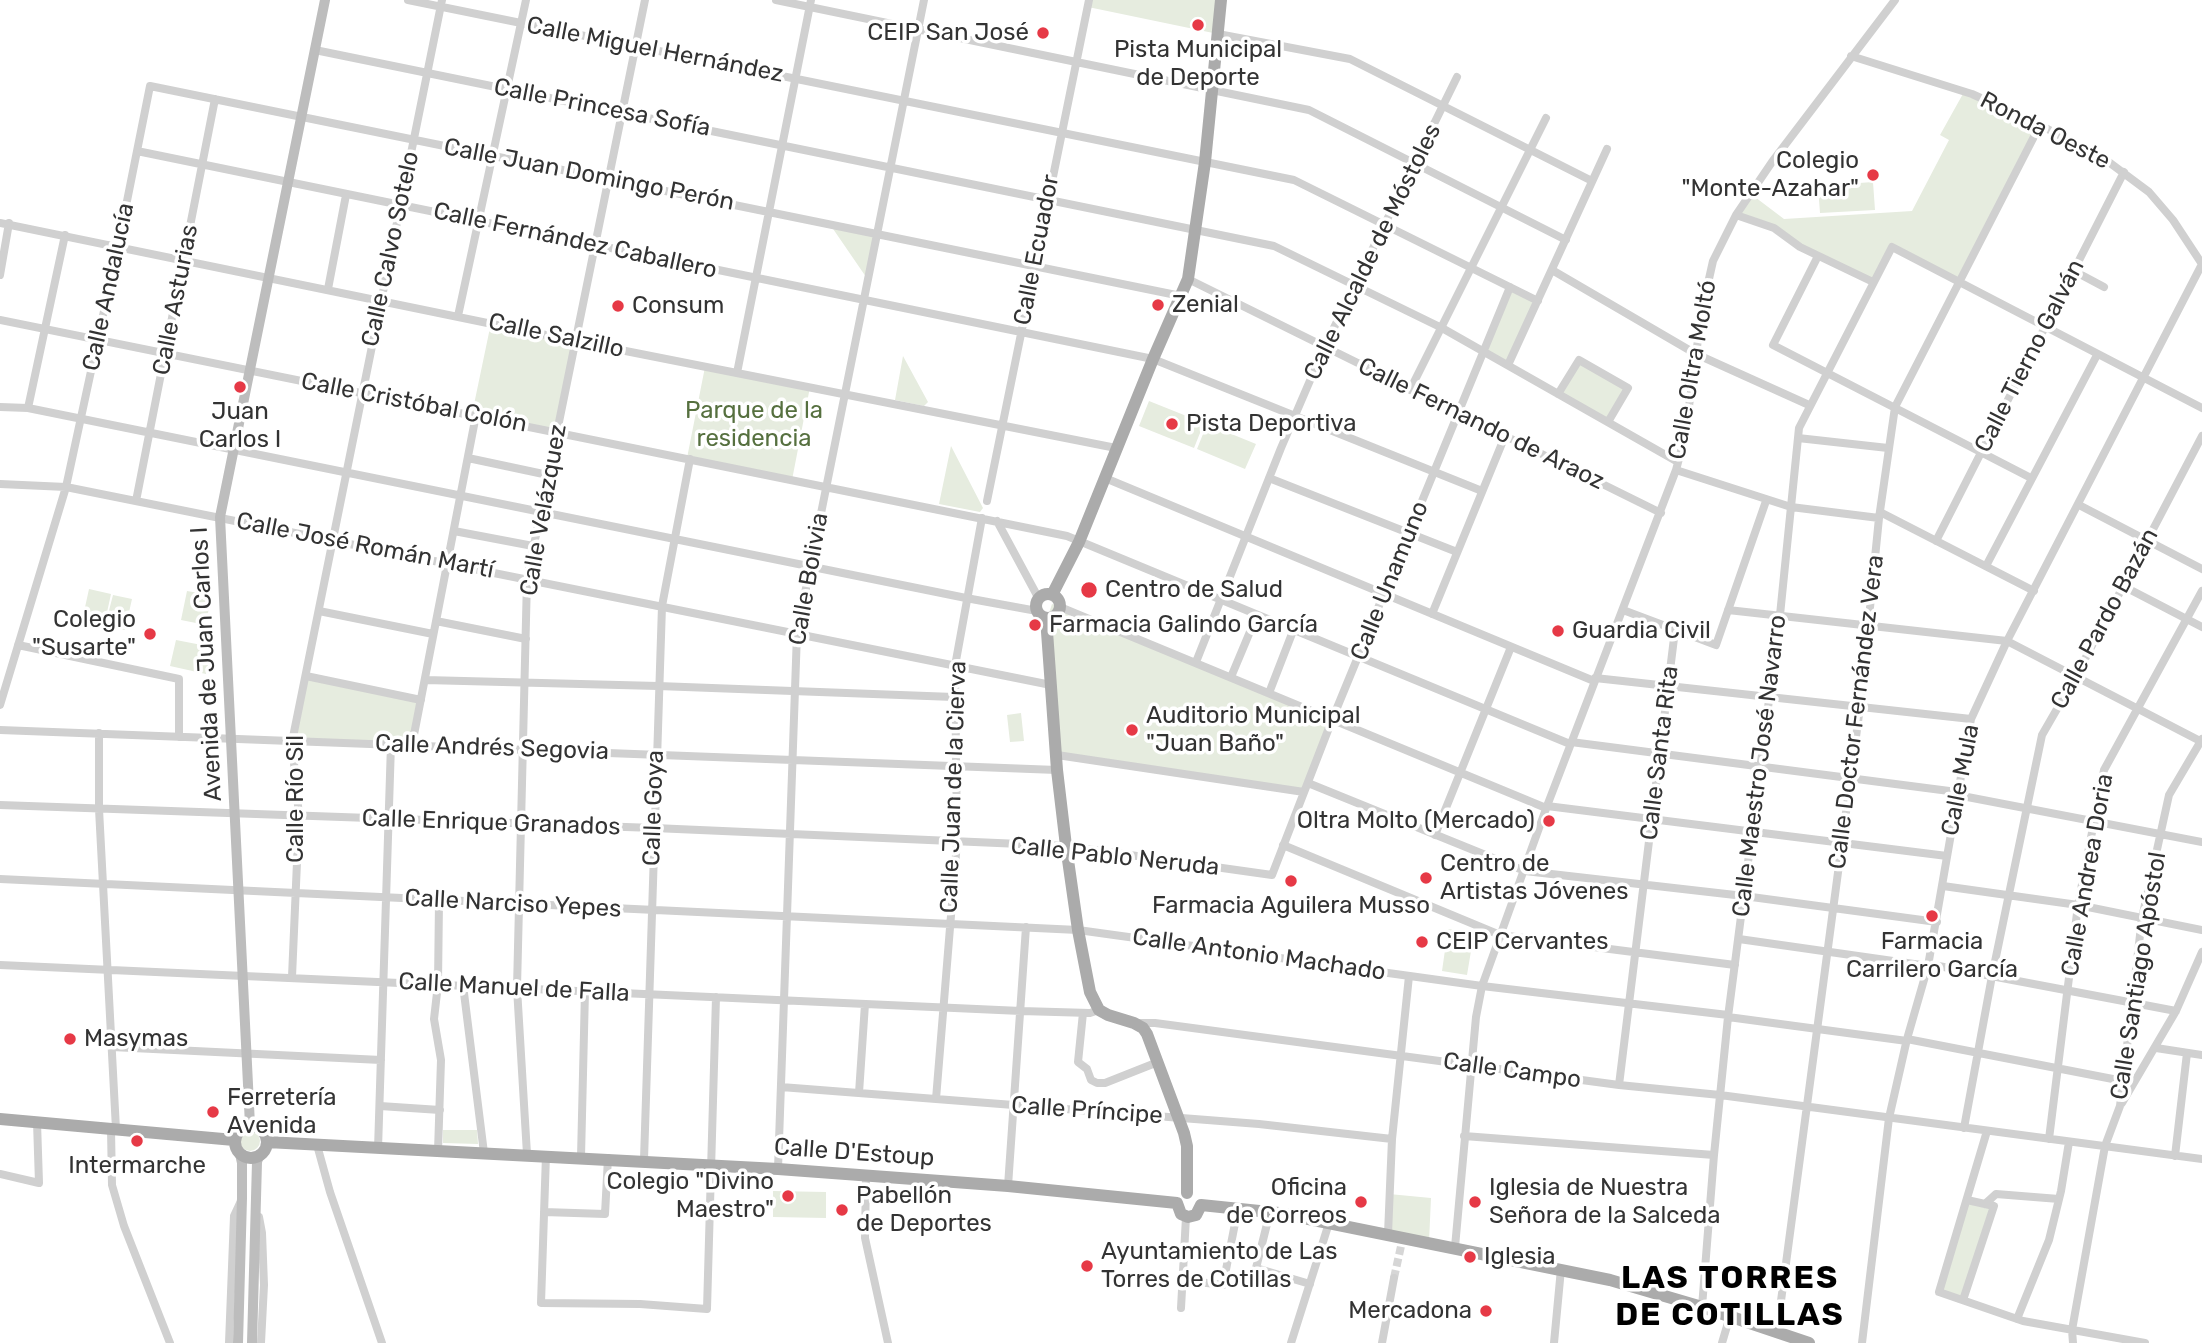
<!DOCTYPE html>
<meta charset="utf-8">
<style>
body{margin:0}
canvas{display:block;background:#fff}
</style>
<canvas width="2202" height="1343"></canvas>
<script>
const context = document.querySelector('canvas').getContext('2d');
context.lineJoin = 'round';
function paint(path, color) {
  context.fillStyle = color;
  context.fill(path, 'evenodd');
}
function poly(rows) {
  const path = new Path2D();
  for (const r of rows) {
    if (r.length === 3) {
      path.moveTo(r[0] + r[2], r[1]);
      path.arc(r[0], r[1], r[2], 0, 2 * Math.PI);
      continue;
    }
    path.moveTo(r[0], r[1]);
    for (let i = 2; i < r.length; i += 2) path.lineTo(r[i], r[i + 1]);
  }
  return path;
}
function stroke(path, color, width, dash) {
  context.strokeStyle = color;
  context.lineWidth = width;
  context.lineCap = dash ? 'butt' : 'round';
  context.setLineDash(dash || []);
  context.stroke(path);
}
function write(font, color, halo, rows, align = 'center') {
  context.font = font + ' Rubik,sans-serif';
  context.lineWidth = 7;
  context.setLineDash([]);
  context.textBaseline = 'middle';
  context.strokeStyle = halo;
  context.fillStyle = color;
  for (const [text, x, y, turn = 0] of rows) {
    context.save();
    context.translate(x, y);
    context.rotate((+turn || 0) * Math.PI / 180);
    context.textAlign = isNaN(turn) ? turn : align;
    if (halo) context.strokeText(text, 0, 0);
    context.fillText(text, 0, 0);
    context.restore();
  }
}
paint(poly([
 [1089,0,1221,0,1218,34,1088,7],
 [1964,92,2040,125,1959,283,1892,247,1873,282,1800,247,1780,231,1736,215,1751,194,1784,219,1912,211,1949,140,1940,135],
 [1873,182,1875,210,1820,213,1818,186],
 [829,223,877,233,867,278,864,274],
 [1510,287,1538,301,1508,365,1483,351],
 [491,323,575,341,557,432,472,414],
 [903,356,928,402,924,406,895,400],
 [1579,360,1628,388,1608,422,1558,394],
 [705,367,810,387,792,480,687,458],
 [1149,401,1204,423,1194,448,1139,426],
 [1207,424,1256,444,1245,469,1197,449],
 [951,446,983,508,980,512,939,504],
 [89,589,111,594,104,626,82,621],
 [187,591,211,595,206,625,181,620],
 [113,595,132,599,125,630,105,626],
 [1052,604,1332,720,1304,792,1057,755,1048,616],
 [176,640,212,647,206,674,170,666],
 [306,676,421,700,412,745,292,742],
 [1021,713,1024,741,1010,742,1007,715],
 [1448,929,1474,933,1467,975,1442,971],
 [443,1130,477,1130,478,1144,443,1143],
 [250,1141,10],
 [773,1191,826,1192,826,1218,773,1217],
 [1389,1194,1431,1198,1429,1242,1388,1234],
 [1967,1200,1994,1206,1963,1300,1939,1292]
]), '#e6ecdf');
stroke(poly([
 [1394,1278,1403,1237]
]), '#d6d6d6', 8, [8, 4]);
stroke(poly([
 [408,0,1294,180,1538,301],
 [776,0,1309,110,1566,240],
 [1218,34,1350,59,1592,181],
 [315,50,1274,246,1442,328,1678,462],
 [1851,56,1972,94,2040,125,2106,160,2149,192,2173,220,2202,264,2007,641,1971,719,1928,966,1907,1039,1889,1118,1862,1343],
 [137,151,1153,359,1482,491],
 [1736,215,1774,228,1800,247,1873,282],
 [0,223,575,341,1116,448],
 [1818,256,1773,345,2031,478],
 [1552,270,1696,354,1809,405],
 [2074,271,2104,287],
 [0,275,9,223],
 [1188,279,1661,513],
 [328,289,346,195],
 [458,316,526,0],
 [0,320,1067,536,1570,744],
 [1508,365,1607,149],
 [737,373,811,0],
 [1410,390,1546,118],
 [1558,394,1579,360,1628,388,1608,422],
 [0,407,28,408,966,598,1037,611],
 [28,408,65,235],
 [1798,438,1888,448],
 [468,458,548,475],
 [1676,470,1791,507,1879,518],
 [1105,478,1594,681],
 [1269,478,1457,552],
 [0,484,66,487,1051,685],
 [136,501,215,99],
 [987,501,1089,0],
 [2079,505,2202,569],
 [1880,512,2034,591],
 [997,521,1039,599],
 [454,531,533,546],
 [1936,541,2124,172],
 [1986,566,2097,355],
 [2123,586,2202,627],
 [1060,607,1546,808],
 [1623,610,1716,645,1766,501],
 [1728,610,2007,641,2202,742],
 [319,611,433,634],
 [1432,614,1505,436],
 [436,621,526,639],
 [18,645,179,679,179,737],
 [1196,662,1281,448,1324,348,1457,77],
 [306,676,421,700],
 [1231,677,1257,615],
 [1595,678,1971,719],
 [425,680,658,686,954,697],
 [1269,693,1293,631],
 [0,705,66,487,118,246,150,86,1181,296],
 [0,730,1057,770],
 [99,733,99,809,116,1129],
 [1571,742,1957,792],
 [412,745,476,415],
 [1057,755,1304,792],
 [1308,783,1525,871,1744,896,1937,922],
 [1957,795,2202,842],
 [0,805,654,828,1066,846,1272,875,1332,720,1510,287],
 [1547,806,1947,856],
 [1435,835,1511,647],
 [1283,845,1500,935,1735,965],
 [0,879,1078,930,1482,986,1728,1015],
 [1943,886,2078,905,2202,930],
 [1739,939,1928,966],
 [1928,964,2176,1011],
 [0,965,1021,1011,1090,1013,1099,1010],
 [292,977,299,816,292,742,442,0],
 [463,985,484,1153],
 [1083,1013,1078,1062,1087,1069,1091,1080,1097,1083,1105,1083,1158,1062],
 [1728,1017,1907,1041],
 [1136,1023,1155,1023,1619,1085,1720,1095,2202,1159],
 [1907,1039,2123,1081],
 [112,1047,381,1060],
 [2156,1048,2202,1055],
 [1619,1085,1675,630],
 [781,1087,1259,1124,1392,1139],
 [859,1093,865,1004],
 [936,1099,957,842,955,666,982,518],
 [2122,1103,2176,1011,2202,952],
 [380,1106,440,1110],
 [1964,1128,1992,976,2042,735,2076,676,2202,436],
 [111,1129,112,1185,124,1226,170,1343],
 [1987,1131,1939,1292,2023,1321,2145,1343],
 [1464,1136,1714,1155],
 [2049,1139,2078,905,2104,770,2202,591],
 [317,1145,330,1192,382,1343],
 [378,1149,391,744],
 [438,1151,441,1060,434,1019,438,984,439,901],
 [527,1154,517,988,527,579,645,0],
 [546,1155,541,1303,640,1304,707,1309,716,997],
 [2175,1156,2187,1053],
 [581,1157,585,991],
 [644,1160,662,606,690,459],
 [778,1169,797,633,924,0],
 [0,1174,39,1183,37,1122],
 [866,1175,865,1238,888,1343],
 [1008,1186,1026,927],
 [1985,1204,1996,1194,2059,1199],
 [544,1212,605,1214,608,1158],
 [1270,1212,1256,1268,1310,1284],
 [259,1217,262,1233,264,1285,261,1343],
 [1388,1234,1392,1139,1409,976],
 [1455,1247,1476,1017,1482,986,1547,806,1676,470,1685,436,1702,310,1713,261,1736,215,1772,162,1895,0],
 [1183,1280,1223,1285,1238,1208],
 [1963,1300,1994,1206,1967,1200],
 [1702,1307,1714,1155,1728,1017,1780,615,1799,428,1892,247,2202,408],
 [1181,1308,1186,1217],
 [2017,1319,2049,1240,2061,1191,2069,1142],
 [1777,1331,1860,707,1879,518,1895,407,2040,125],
 [229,1343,234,1216,241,1201],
 [1291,1343,1329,1223],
 [1382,1343,1394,1278],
 [1554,1343,1561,1269],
 [1722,1343,1730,1316],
 [2073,1343,2072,1330,2105,1146,2120,1106,2142,918,2169,795,2202,739]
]), '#d0d0d0', 8);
stroke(poly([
 [250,1125,220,517,325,0],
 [238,1343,242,1198,242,1163,240,1154],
 [252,1343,257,1162,259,1156]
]), '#bdbdbd', 10);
stroke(poly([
 [1048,606,12],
 [1052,595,1079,542,1153,359,1188,279,1205,162,1221,0],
 [1046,618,1057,770,1066,846,1078,930,1090,992,1099,1010,1108,1015,1134,1023,1143,1028,1147,1034,1184,1133,1187,1146,1187,1193],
 [0,1119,234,1140],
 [251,1142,16],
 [267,1142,778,1169,1008,1186,1177,1203],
 [1177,1203,1181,1214,1188,1217,1196,1215,1201,1205],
 [1201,1205,1279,1213,1610,1280,1702,1307,1809,1343]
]), '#ababab', 12);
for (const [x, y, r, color] of [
 [1198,25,7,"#e63946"],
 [1043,33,7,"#e63946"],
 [1873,175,7,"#e63946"],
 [1158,305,7,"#e63946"],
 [618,306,7,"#e63946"],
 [240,387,7,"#e63946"],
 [1172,424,7,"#e63946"],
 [1089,590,9,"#e63946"],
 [1035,625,7,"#e63946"],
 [1558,631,7,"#e63946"],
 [150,634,7,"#e63946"],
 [1132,730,7,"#e63946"],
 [1549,821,7,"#e63946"],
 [1426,878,7,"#e63946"],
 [1291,881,7,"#e63946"],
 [1932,916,7,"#e63946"],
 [1422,942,7,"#e63946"],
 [70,1039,7,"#e63946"],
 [213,1112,7,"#e63946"],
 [137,1141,7,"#e63946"],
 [788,1196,7,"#e63946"],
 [1361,1202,7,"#e63946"],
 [1475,1202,7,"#e63946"],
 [842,1210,7,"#e63946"],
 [1470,1257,7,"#e63946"],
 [1087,1266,7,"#e63946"],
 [1486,1311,7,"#e63946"]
]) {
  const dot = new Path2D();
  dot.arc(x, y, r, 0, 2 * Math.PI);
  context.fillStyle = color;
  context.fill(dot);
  stroke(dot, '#fff', 2.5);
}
write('24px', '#333', '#fff', [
 ["CEIP San José",1029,33,"right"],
 ["Pista Municipal",1198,50,"center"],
 ["de Deporte",1198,78,"center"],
 ["Colegio",1859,161,"right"],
 ["\"Monte-Azahar\"",1859,189,"right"],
 ["Zenial",1172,305],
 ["Consum",632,306],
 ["Juan",240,412,"center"],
 ["Carlos I",240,440,"center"],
 ["Pista Deportiva",1186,424],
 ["Centro de Salud",1105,590],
 ["Colegio",136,620,"right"],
 ["\"Susarte\"",136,648,"right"],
 ["Farmacia Galindo García",1049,625],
 ["Guardia Civil",1572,631],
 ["Auditorio Municipal",1146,716],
 ["\"Juan Baño\"",1146,744],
 ["Oltra Molto (Mercado)",1535,821,"right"],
 ["Centro de",1440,864],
 ["Artistas Jóvenes",1440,892],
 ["Farmacia Aguilera Musso",1291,906,"center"],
 ["CEIP Cervantes",1436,942],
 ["Farmacia",1932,942,"center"],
 ["Carrilero García",1932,970,"center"],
 ["Masymas",84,1039],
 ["Ferretería",227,1098],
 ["Avenida",227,1126],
 ["Intermarche",137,1166,"center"],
 ["Colegio \"Divino",774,1182,"right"],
 ["Maestro\"",774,1210,"right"],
 ["Oficina",1347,1188,"right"],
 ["de Correos",1347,1216,"right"],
 ["Iglesia de Nuestra",1489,1188],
 ["Señora de la Salceda",1489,1216],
 ["Pabellón",856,1196],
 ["de Deportes",856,1224],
 ["Ayuntamiento de Las",1101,1252],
 ["Torres de Cotillas",1101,1280],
 ["Iglesia",1484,1257],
 ["Mercadona",1472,1311,"right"]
], 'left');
write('24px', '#333', '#fff', [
 ["Calle Miguel Hernández",655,50,11],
 ["Calle Princesa Sofía",602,108,11],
 ["Ronda Oeste",2045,131,27],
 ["Calle Juan Domingo Perón",589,175,11],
 ["Calle Fernández Caballero",575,241,12],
 ["Calle Calvo Sotelo",391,249,-78],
 ["Calle Ecuador",1037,250,-79],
 ["Calle Alcalde de Móstoles",1373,252,-64],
 ["Calle Andalucía",109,287,-78],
 ["Calle Asturias",176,300,-79],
 ["Calle Salzillo",556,336,12],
 ["Calle Tierno Galván",2030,356,-63],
 ["Calle Oltra Moltó",1693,370,-80],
 ["Calle Cristóbal Colón",414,403,11],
 ["Calle Fernando de Araoz",1481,424,26],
 ["Calle Velázquez",544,510,-80],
 ["Calle José Román Martí",365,546,11],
 ["Calle Bolivia",809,579,-80],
 ["Calle Unamuno",1390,581,-68],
 ["Calle Pardo Bazán",2105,619,-62],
 ["Avenida de Juan Carlos I",207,664,-93],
 ["Calle Doctor Fernández Vera",1857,712,-83],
 ["Calle Andrés Segovia",492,748,2],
 ["Calle Santa Rita",1660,753,-83],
 ["Calle Maestro José Navarro",1760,766,-83],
 ["Calle Mula",1961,780,-79],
 ["Calle Juan de la Cierva",954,787,-88],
 ["Calle Río Sil",296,799,-90],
 ["Calle Goya",654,808,-88],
 ["Calle Enrique Granados",491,823,2],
 ["Calle Pablo Neruda",1115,857,6],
 ["Calle Andrea Doria",2088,875,-80],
 ["Calle Narciso Yepes",513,904,3],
 ["Calle Antonio Machado",1259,955,8],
 ["Calle Santiago Apóstol",2139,976,-81],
 ["Calle Manuel de Falla",514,988,3],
 ["Calle Campo",1512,1071,8],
 ["Calle Príncipe",1087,1111,4],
 ["Calle D'Estoup",854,1153,4]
]);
write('24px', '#56703f', '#fff', [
 ["Parque de la",754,411],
 ["residencia",754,439]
]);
context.letterSpacing = '2px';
write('bold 32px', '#000', '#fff', [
 ["LAS TORRES",1730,1279],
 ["DE COTILLAS",1730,1316]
]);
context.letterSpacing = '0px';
</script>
